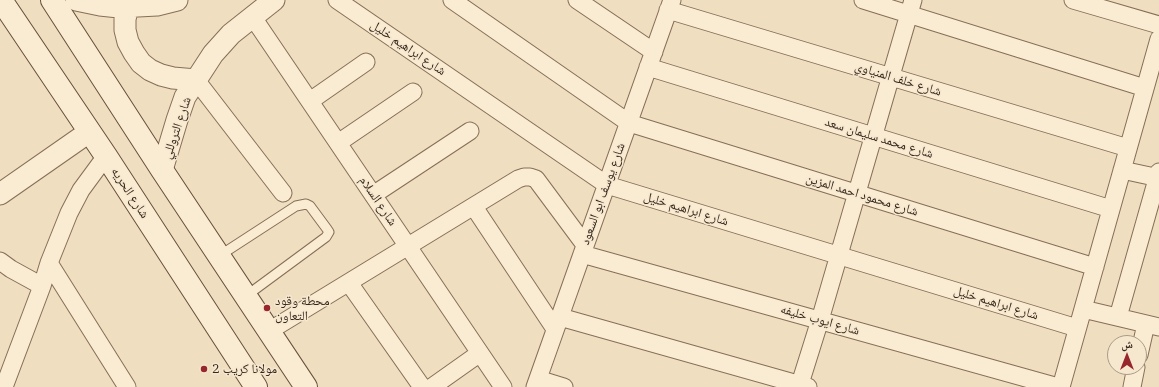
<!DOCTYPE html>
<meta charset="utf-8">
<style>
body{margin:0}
#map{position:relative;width:1159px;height:387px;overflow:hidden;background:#efdebf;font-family:"IBM Plex Serif","Noto Naskh Arabic",serif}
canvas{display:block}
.north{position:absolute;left:1107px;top:335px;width:40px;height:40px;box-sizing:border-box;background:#f6e8cf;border:1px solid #aa9b87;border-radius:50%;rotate:0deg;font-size:11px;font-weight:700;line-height:16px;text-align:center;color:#37271c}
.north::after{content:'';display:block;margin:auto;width:14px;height:18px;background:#98262d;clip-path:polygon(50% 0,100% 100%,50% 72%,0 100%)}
</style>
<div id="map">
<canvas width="1159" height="387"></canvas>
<div class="north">ش</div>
</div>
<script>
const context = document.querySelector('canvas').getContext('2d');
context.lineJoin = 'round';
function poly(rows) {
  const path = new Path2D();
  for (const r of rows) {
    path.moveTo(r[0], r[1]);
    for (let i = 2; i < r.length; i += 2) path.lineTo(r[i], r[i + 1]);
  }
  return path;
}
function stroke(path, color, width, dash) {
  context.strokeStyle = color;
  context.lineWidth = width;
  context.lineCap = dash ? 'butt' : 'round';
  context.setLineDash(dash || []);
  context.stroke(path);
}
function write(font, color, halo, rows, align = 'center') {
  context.font = font + ' "IBM Plex Serif","Noto Naskh Arabic",serif';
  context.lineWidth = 3;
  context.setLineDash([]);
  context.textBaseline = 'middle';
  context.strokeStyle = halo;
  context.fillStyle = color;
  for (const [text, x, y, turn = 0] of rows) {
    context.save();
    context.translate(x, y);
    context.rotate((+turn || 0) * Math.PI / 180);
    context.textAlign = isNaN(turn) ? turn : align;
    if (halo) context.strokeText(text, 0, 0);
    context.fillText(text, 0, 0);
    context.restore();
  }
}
const service = poly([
 [219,256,296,206,306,204,310,206,327,229,329,232,326,237,246,296]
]);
const minor = poly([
 [337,0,607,185,1077,328],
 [452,0,629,123,1095,267],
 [577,0,654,52],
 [863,0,1145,88],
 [1073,0,1159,25],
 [668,10,1128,148],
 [252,16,503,387],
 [648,67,1111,209],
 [196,80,283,193],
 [310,101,366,62],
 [338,143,413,92],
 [1122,170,1159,178],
 [373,195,470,131],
 [474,207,555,329],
 [582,254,1058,387],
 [0,261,11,269,42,286],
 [49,263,127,387],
 [349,283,422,387],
 [1083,309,1159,327],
 [560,317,808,387],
 [1118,317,1159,172],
 [269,331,518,179,524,177,530,177,536,179,585,245],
 [1139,355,1146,324],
 [538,379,564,387],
 [4,387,42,286,49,263,69,213,81,190,106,156],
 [432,387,480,353],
 [535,387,672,0],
 [799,387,820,320,913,0],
 [1061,387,1159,39],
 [1132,387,1136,367]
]);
const tertiary = poly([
 [76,0,100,5,119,7,157,5,177,0],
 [128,7,125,19,125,30,128,42,134,53,141,63,150,70,161,75,173,78,196,80],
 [162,170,177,120,185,97,213,54,231,34,274,0],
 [0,194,89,132]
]);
const secondary = poly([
 [1,0,106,156,256,387],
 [52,0,162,170,306,387]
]);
stroke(service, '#886e57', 11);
stroke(minor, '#886e57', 19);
stroke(tertiary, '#886e57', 23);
stroke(secondary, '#694f3a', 24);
stroke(service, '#f9ecd2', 9);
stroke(minor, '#f9ecd2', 17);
stroke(tertiary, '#f9ecd2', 21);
stroke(secondary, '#f9ecd2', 22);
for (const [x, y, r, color] of [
 [267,308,4,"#98262d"],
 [204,369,4,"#98262d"]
]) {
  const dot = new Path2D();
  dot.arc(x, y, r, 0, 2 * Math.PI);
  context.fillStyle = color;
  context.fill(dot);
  stroke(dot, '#f6e8cf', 1.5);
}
write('13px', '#37271c', '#f6e8cf', [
 ["شارع ابراهيم خليل",408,48,34],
 ["شارع خلف المنياوي",898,79,17],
 ["شارع التروللي",177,128,-71],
 ["شارع محمد سليمان سعد",879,138,17],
 ["شارع الحريه",130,193,57],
 ["شارع يوسف ابو السعود",603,194,-70],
 ["شارع محمود احمد المزين",862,195,17],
 ["شارع السلام",378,201,56],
 ["شارع ابراهيم خليل",686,209,17],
 ["شارع ابراهيم خليل",996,303,17],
 ["شارع ايوب خليفه",820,320,16]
]);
write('13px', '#37271c', '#f6e8cf', [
 ["محطة وقود",275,301],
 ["التعاون",275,316],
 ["مولانا كريب 2",212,369]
], 'left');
</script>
